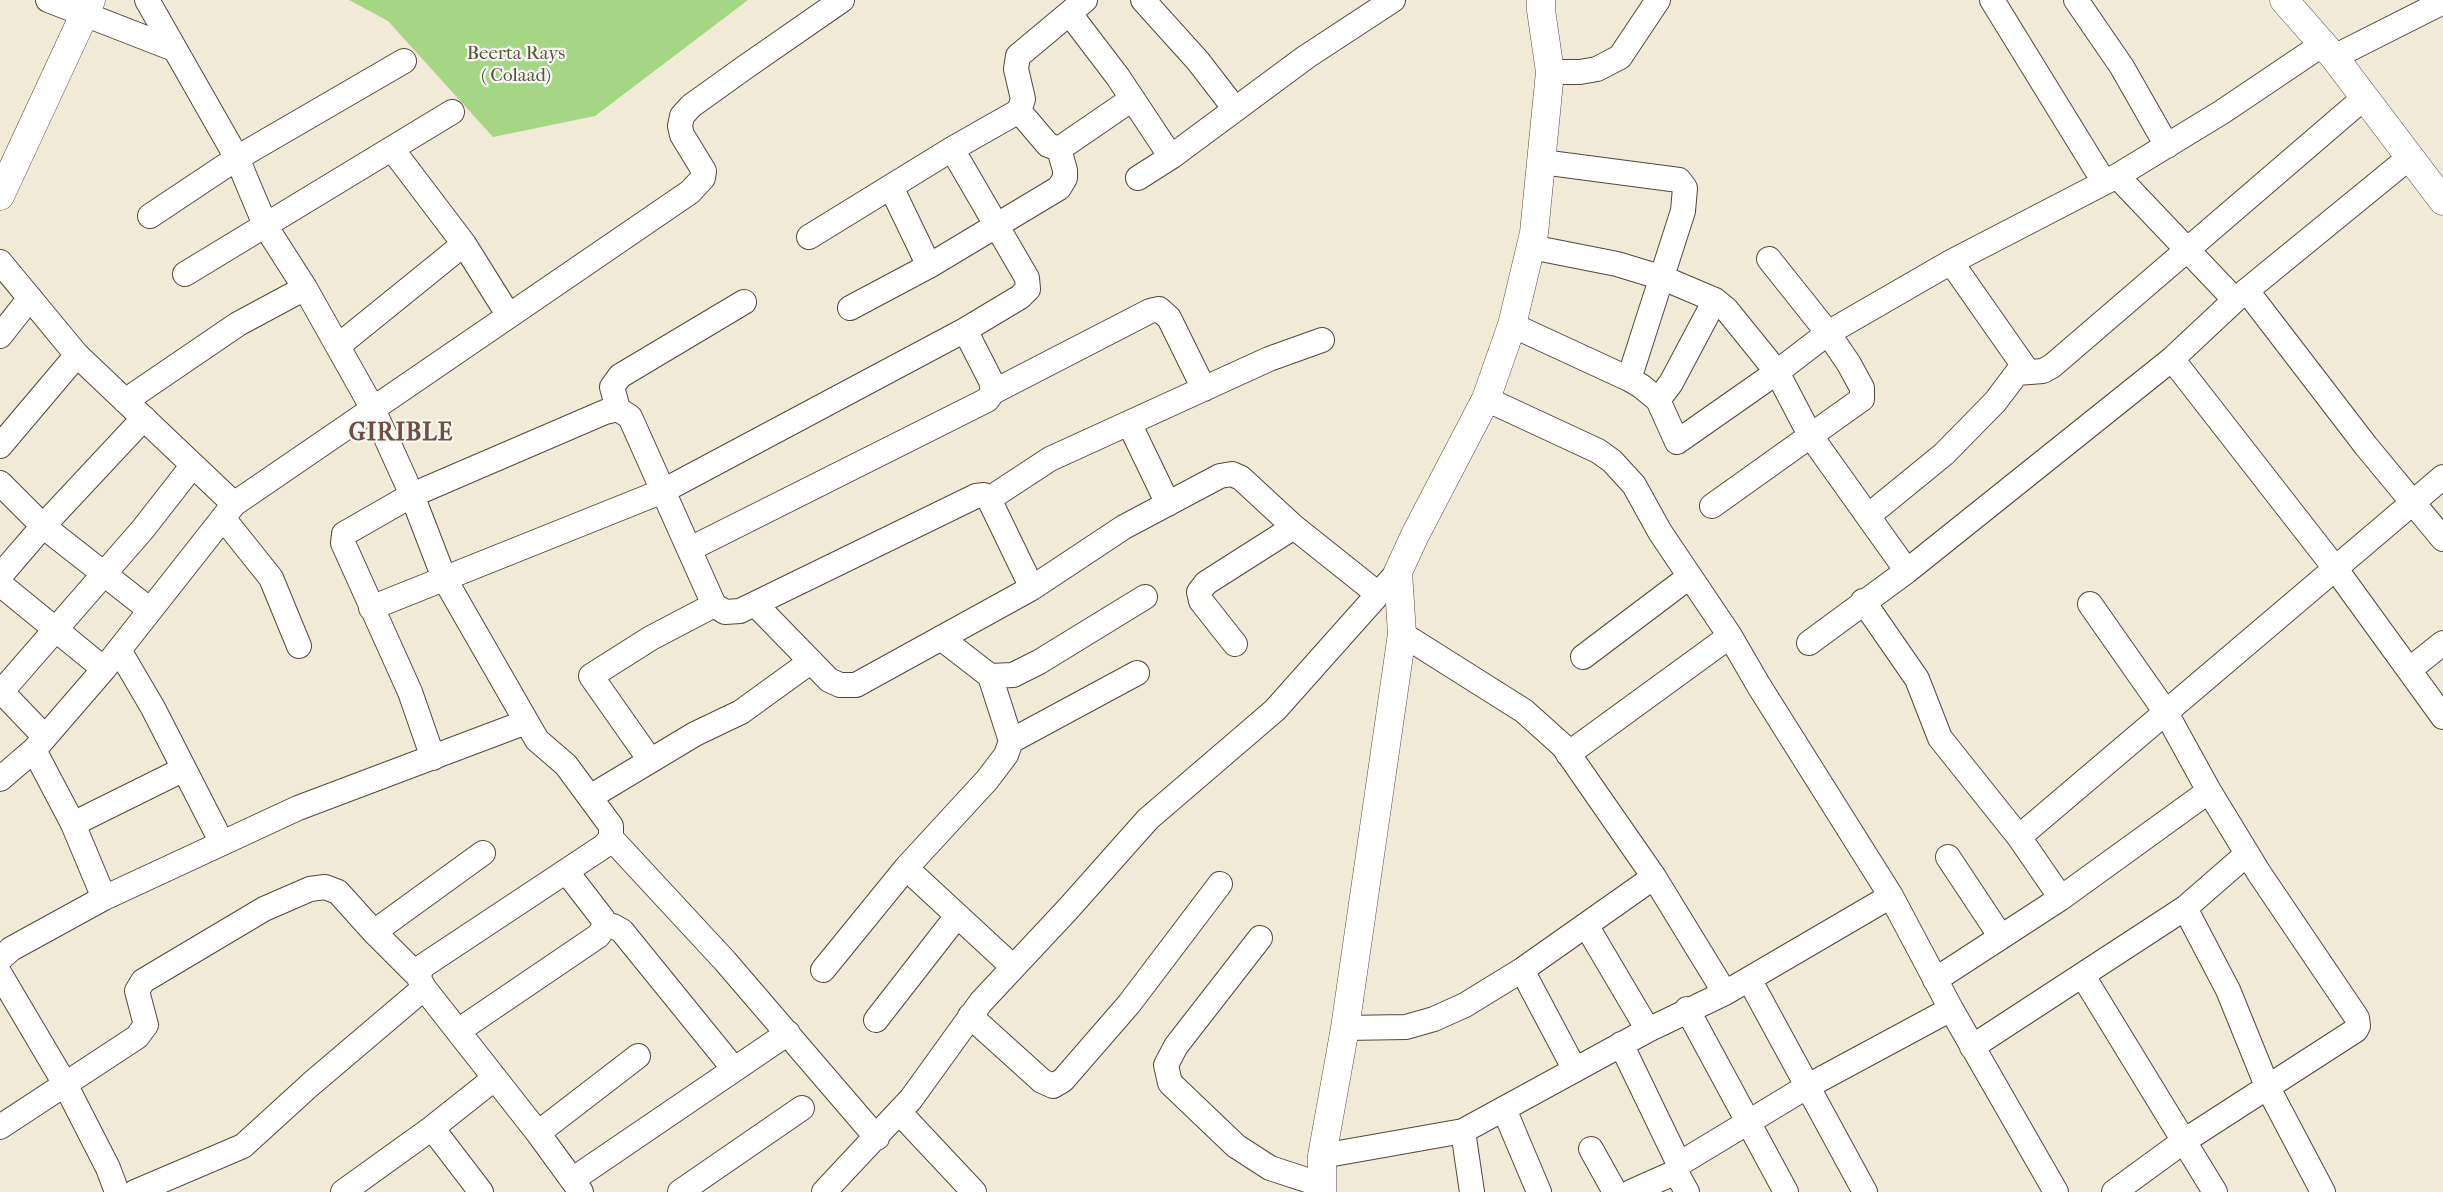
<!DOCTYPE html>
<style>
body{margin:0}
canvas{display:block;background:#f1ead7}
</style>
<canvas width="2443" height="1192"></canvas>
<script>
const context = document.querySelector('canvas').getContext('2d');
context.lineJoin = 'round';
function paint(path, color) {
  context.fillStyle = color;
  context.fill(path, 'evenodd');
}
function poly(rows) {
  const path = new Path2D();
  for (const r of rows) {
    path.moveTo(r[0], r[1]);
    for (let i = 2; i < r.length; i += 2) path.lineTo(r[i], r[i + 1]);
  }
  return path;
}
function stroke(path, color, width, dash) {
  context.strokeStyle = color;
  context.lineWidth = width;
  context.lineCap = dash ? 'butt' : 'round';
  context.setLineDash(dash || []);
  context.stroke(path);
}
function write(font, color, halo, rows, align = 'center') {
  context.font = font + ' "IM FELL French Canon",serif';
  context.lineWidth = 4.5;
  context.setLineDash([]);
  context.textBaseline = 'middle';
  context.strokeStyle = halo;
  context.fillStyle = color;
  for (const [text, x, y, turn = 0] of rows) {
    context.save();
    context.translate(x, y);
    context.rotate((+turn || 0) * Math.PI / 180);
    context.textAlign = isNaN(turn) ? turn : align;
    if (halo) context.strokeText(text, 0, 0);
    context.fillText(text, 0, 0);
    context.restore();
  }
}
paint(poly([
 [349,0,748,0,595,116,493,137,388,21]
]), '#a5d684');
const minor = poly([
 [48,0,174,49],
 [147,0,237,158,266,227,305,288,373,409,412,495,444,578,537,740,566,765,611,826,611,838,604,846,423,966,418,976,424,988,538,1133,581,1192],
 [1143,0,1198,61,1235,109],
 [1992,0,2104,182],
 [2076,0,2122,67,2167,146],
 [1070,14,1118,77,1171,157],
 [2334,57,2443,2],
 [1550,72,1580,72,1597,69,1620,57,1658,0],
 [1019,111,1048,145,1059,149,1132,99],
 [392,149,464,244,509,316],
 [1542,162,1679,180,1685,188,1683,211,1629,379],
 [2117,176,2235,300],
 [1138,178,1171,157,1306,57,1393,0],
 [891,187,929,266],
 [150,216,237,158,404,61],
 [809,237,952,149,1019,111,1023,99,1016,69,1018,56,1085,0],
 [1531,247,1617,264,1663,278,1715,300,1726,309,1777,372,1810,435,1907,571],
 [0,262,77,355,234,504],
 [1951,262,2028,372],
 [185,274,452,112],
 [2247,291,2366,446,2443,539],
 [850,308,929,266,1059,188,1065,178,1065,170,1059,149],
 [1512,325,1629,379,1641,386,1658,400,1677,442,1777,372,1828,333,1951,262,2117,176,2222,112,2323,44],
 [0,336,30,298],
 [338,346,464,244],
 [2172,359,2335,568,2443,717],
 [993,392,1150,311,1159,309,1169,318,1204,389],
 [1486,399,1598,451,1612,461,1634,485,1660,532,1730,636,1759,686,1891,896,1951,1009,2056,1192],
 [1658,400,1671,383,1715,300],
 [125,401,238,324,305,288],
 [618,409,612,387,620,376,744,302],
 [1129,423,1168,504],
 [0,446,77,355],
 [0,483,43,526,150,610],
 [989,499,1050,459,1269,359,1322,340],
 [1712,506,1862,399,1862,388,1849,364,1828,333,1769,259],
 [1868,516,1944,454,1995,402,2017,373,2043,371,2052,366,2365,97],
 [223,518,271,578,299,646],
 [690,549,987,400,993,392,991,381,965,330],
 [0,576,43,526,144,418],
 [0,584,104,669],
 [1863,601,1917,679,1940,738,2019,837,2061,898],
 [755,604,829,680,840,685,856,685,1032,588,1124,527,1220,476,1232,474,1241,478,1294,527,1378,594],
 [2090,604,2165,711,2209,791,2259,873,2357,1018,2358,1026,2356,1030,2184,1141,2114,1192],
 [371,608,663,491,965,330,1020,297,1028,289,1027,278,952,149],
 [1402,634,1524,711,1563,746,1654,877,1725,993],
 [941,638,990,676,1013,675,1039,662,1145,597],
 [1809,643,1907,571,2172,359,2235,300,2410,157],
 [1235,644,1201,601,1199,592,1206,583,1294,527],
 [119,650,153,708,222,843],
 [1583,657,1689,577],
 [2409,670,2443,643],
 [0,690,45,737],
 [2,691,143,529,193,465],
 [1011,741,1137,673],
 [34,750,73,824,104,898,298,808,526,722],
 [1568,754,1730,636],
 [433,758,410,692,343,543,344,534,412,495,605,412,618,409,630,417,714,605,725,612,740,611,976,496,984,495,989,499,1032,588],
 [650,760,591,676,651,638,714,605],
 [0,779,34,750,104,669,234,504,690,192,703,178,704,171,682,135,680,126,682,116,691,106,744,68,842,0],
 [590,797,695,734,741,712,810,662],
 [73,824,184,769],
 [2019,837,2443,477],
 [611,838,725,961,877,1138],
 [1948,857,2001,937],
 [906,868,1013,967],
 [2185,908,2228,990,2267,1086,2323,1192],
 [1586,925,1648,1030],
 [604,928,613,926,622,931,734,1069],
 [374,932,483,853],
 [1260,938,1176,1046,1166,1065,1170,1083,1236,1146,1270,1168,1322,1185],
 [0,959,11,949,104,898],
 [823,970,906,868,987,780,1006,755,1011,741,990,676],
 [1522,970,1654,877],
 [0,974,65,1084,108,1168,117,1192],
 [2083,976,2215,1192],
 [1749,979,1865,1192],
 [1935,980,2061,898,2209,791],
 [1687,1009,1786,1192],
 [970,1016,1042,1081,1053,1086,1063,1080,1129,1004,1220,884],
 [876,1020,957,916],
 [1345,1028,1406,1027,1434,1019,1465,1005,1522,970,1575,1070],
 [458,1031,598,936,604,928,603,919,566,871],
 [1621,1044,1679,1164],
 [1972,1047,2185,908,2247,854],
 [1504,1109,1539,1192],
 [899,1112,974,1192],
 [0,1127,137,1037,146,1025,137,991,143,981,264,909,310,889,325,887,338,892,374,932,418,976],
 [432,1128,481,1192],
 [1463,1131,1472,1192],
 [538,1133,638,1056],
 [1591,1149,1615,1192],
 [1322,1156,1463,1131,1648,1030,1725,993,1891,896],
 [1676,1172,1687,1192],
 [572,1180,788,1033],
 [135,1192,243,1146,311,1084,424,988],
 [343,1192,432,1128,495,1078],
 [680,1192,802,1108],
 [824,1192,911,1099,981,1002,1068,909,1148,819,1275,710,1398,572],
 [1631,1192,1676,1172,1679,1164,1808,1086,1951,1009]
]);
const tertiary = poly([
 [2284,0,2334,57,2443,201],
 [0,196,91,0],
 [1322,1192,1322,1156,1345,1028,1402,634,1398,572,1415,535,1486,399,1512,325,1534,233,1550,72,1541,10,1541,0]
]);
stroke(minor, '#56473a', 26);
stroke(tertiary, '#56473a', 29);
stroke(minor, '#fff', 24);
stroke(tertiary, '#fff', 28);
write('19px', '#565538', '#f6f6f2', [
 ["Beerta Rays",516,54],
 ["( Colaad)",516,76]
]);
context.letterSpacing = '1px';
write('bold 24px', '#6e5040', '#f6f6f2', [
 ["GIRIBLE",401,434]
]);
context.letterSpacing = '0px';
</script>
